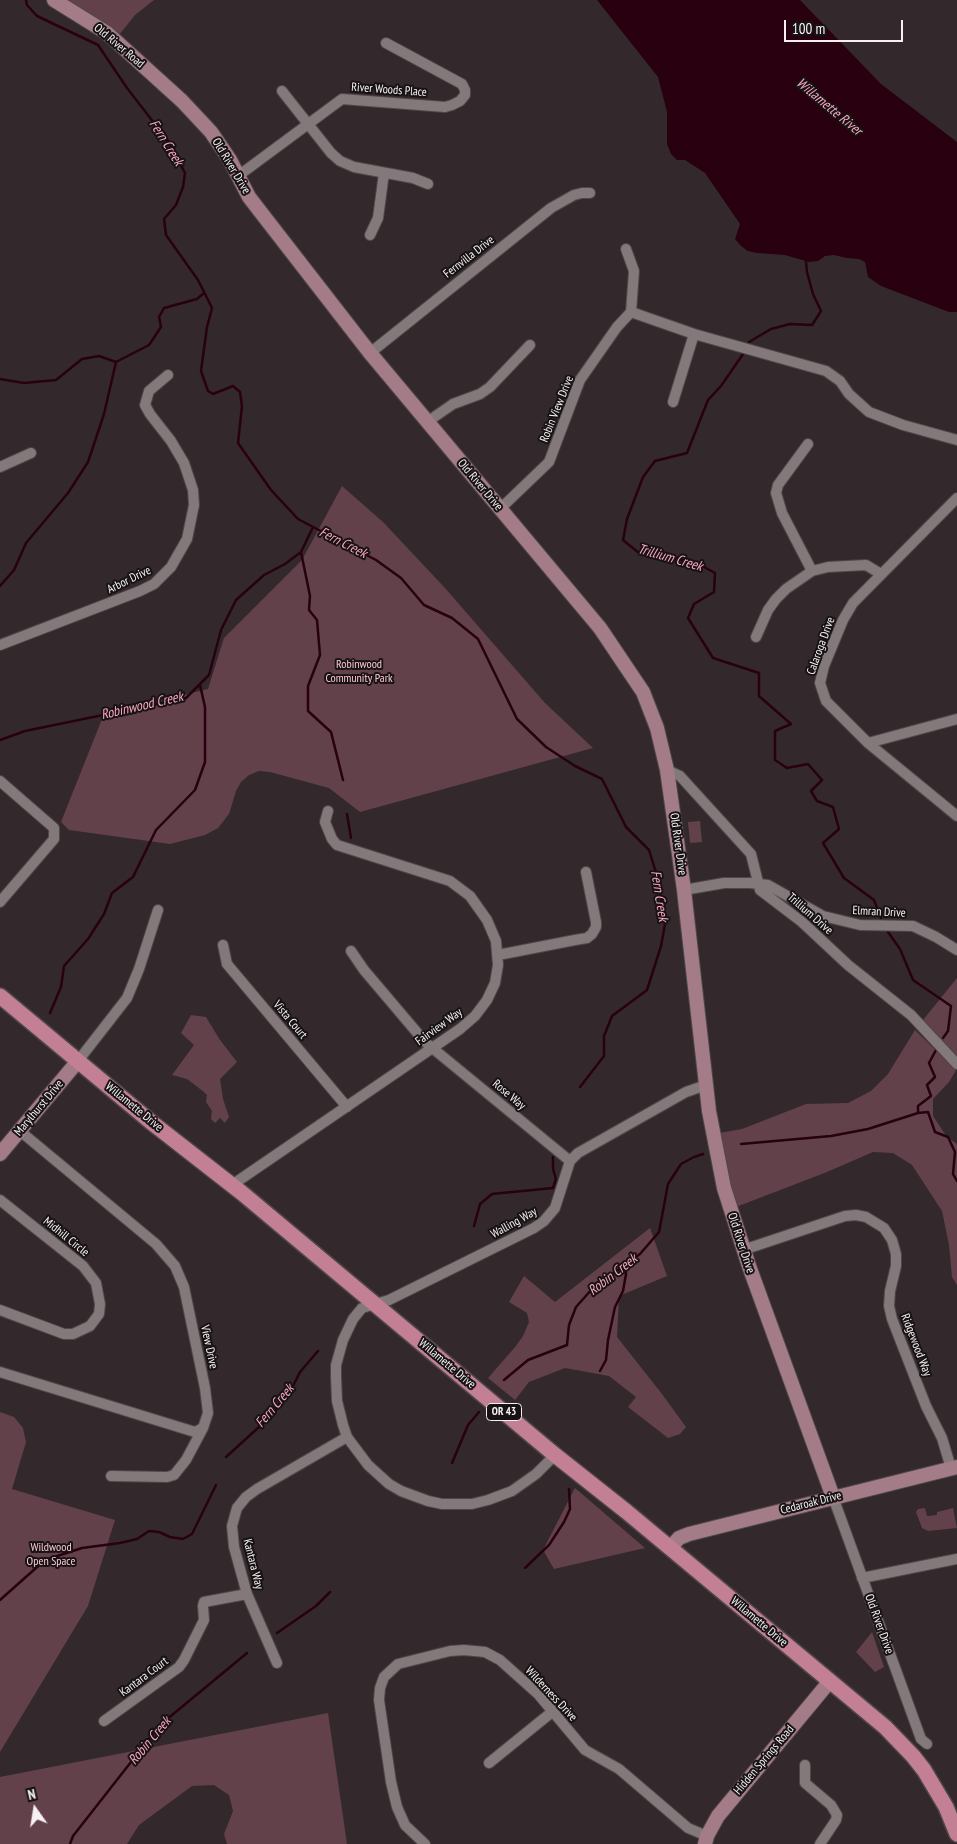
<!DOCTYPE html>
<style>
body{margin:0}
#map{position:relative;width:957px;height:1844px;overflow:hidden;background:#33292c;font-family:"PT Sans Narrow",sans-serif}
canvas{display:block}
.north{position:absolute;left:10px;top:1784px;width:50px;height:50px;-webkit-text-stroke:4px #171314;paint-order:stroke;rotate:347deg;font-size:14px;font-weight:700;line-height:20px;text-align:center;color:#f7f0f2}
.north::after{content:'';display:block;margin:auto;width:18px;height:22px;background:#f7f0f2;clip-path:polygon(50% 0,100% 100%,50% 72%,0 100%)}
.scale{position:absolute;left:784px;top:20px;width:119px;height:22px;box-sizing:border-box;border:2px solid #f7f0f2;border-top:0;padding-left:6px;font-size:15px;line-height:18px;white-space:nowrap;color:#f7f0f2;-webkit-text-stroke:4px #171314;paint-order:stroke}
</style>
<div id="map">
<canvas width="957" height="1844"></canvas>
<div class="north">N</div>
<div class="scale">100 m</div>
</div>
<script>
const context = document.querySelector('canvas').getContext('2d');
context.lineJoin = 'round';
function paint(path, color) {
  context.fillStyle = color;
  context.fill(path, 'evenodd');
}
function poly(rows) {
  const path = new Path2D();
  for (const r of rows) {
    path.moveTo(r[0], r[1]);
    for (let i = 2; i < r.length; i += 2) path.lineTo(r[i], r[i + 1]);
  }
  return path;
}
function stroke(path, color, width, dash) {
  context.strokeStyle = color;
  context.lineWidth = width;
  context.lineCap = dash ? 'butt' : 'round';
  context.setLineDash(dash || []);
  context.stroke(path);
}
function write(font, color, halo, rows, align = 'center') {
  context.font = font + ' "PT Sans Narrow",sans-serif';
  context.lineWidth = 4;
  context.setLineDash([]);
  context.textBaseline = 'middle';
  context.strokeStyle = halo;
  context.fillStyle = color;
  for (const [text, x, y, turn = 0] of rows) {
    context.save();
    context.translate(x, y);
    context.rotate((+turn || 0) * Math.PI / 180);
    context.textAlign = isNaN(turn) ? turn : align;
    if (halo) context.strokeText(text, 0, 0);
    context.fillText(text, 0, 0);
    context.restore();
  }
}
paint(poly([
 [65,0,154,0,135,15,119,35,97,18],
 [342,486,383,522,445,588,545,703,593,748,360,812,329,788,270,772,259,771,249,775,241,782,236,791,229,814,218,828,205,835,170,844,69,830,61,822,104,714,208,689,224,638,302,560],
 [700,821,702,842,690,843,688,822],
 [957,978,957,1056,923,1020],
 [191,1015,206,1017,220,1040,237,1062,220,1079,223,1099,229,1117,225,1123,220,1118,215,1123,211,1119,212,1111,206,1102,207,1095,204,1092,187,1079,172,1075,194,1045,181,1033],
 [915,1030,956,1070,949,1082,933,1099,933,1116,947,1137,957,1144,957,1285,952,1277,949,1245,942,1211,912,1165,893,1153,873,1152,827,1172,736,1207,725,1167,719,1133,742,1129,806,1104,848,1103,871,1091,888,1074],
 [650,1228,667,1276,619,1296,617,1337,662,1394,686,1427,680,1434,668,1438,628,1407,636,1397,609,1376,565,1368,529,1382,515,1400,488,1378,516,1346,523,1336,529,1322,527,1313,509,1302,524,1276,555,1302],
 [0,1412,14,1417,23,1428,26,1442,12,1489,115,1520,88,1606,0,1752],
 [575,1488,645,1548,554,1569,543,1550],
 [925,1508,927,1516,937,1515,937,1512,953,1508,957,1528,928,1531,922,1528,916,1512,918,1509],
 [872,1632,884,1667,875,1672,856,1652],
 [328,1713,347,1844,227,1844,224,1834,233,1811,229,1795,214,1785,192,1786,139,1825,127,1844,0,1844,0,1777]
]), '#62414b');
paint(poly([
 [597,0,800,0,881,84,957,142,957,312,949,312,881,286,868,277,865,262,859,259,847,258,834,255,825,256,818,261,809,262,785,255,757,253,748,251,741,246,735,239,740,224,705,173,685,160,677,160,671,154,667,144,667,112,658,77]
]), '#28000f');
stroke(poly([
 [26,0,27,5,37,16,98,45,127,88,168,141,185,173,183,187,176,205,164,219,166,235,198,280,212,308,207,327,201,371,208,391,213,394,233,386,240,392,242,406,238,443,271,490,298,519,376,560,401,578,424,605,452,618,478,639,517,719,546,747,575,766,602,779,626,827,649,850,658,879,665,924,661,946,647,990,612,1016,604,1036,604,1056,580,1087],
 [749,342,771,329,790,324,812,325,821,311,813,294,807,272,806,261],
 [743,354,721,386,708,400,687,453,655,461,643,477,627,519,623,540,639,553,695,562,715,573,714,592,694,604,688,618,713,658,759,673,759,696,791,724,775,731,775,760,787,768,808,764,822,780,811,791,817,801,833,807,839,829,823,843,844,878,874,900,881,918],
 [0,379,24,383,56,380,82,359,99,356,116,362,149,345,161,327,159,317,164,308,197,299,204,293],
 [301,552,310,596,309,610,317,620,320,655,308,686,308,711,331,732,343,780],
 [0,586,14,570,26,543,68,493,88,462,104,414,116,362],
 [0,740,25,731,186,698,209,675,221,630,236,600,264,575,285,564,301,552,313,527],
 [347,814,351,838],
 [888,932,900,949,913,980,951,1006,948,1031,943,1038],
 [50,1013,61,987,64,966,88,939,104,914,112,893,133,877,156,830,195,790,205,762,205,707,200,685],
 [936,1050,929,1063,935,1077,927,1085,931,1096,918,1106,918,1113,928,1112,935,1132,948,1137,955,1152,953,1174,957,1181],
 [741,1144,831,1136,868,1129,918,1113],
 [474,1226,480,1204,492,1194,553,1188,556,1179,553,1169,553,1157],
 [600,1371,606,1360,608,1340,615,1307,623,1291,626,1274,625,1265],
 [504,1380,528,1360,567,1345,569,1325,576,1307,592,1289,640,1254,659,1232,668,1184,681,1164,694,1157,703,1154],
 [226,1457,270,1417,288,1396,300,1372,318,1351],
 [452,1463,468,1425,479,1412],
 [525,1568,549,1545,564,1522,570,1509,569,1489],
 [0,1600,45,1560,82,1548,120,1543,137,1539,149,1531,159,1532,170,1537,183,1539,192,1534,216,1485],
 [277,1633,316,1606,330,1592],
 [70,1844,73,1836,160,1725,247,1653]
]), '#28000f', 2.5);
const street = poly([
 [282,91,331,153,340,161,354,167,413,178,428,184],
 [238,176,342,99,445,107,452,105,460,101,465,95,465,90,462,84,386,43],
 [370,235,378,218,384,173],
 [626,249,634,271,631,312],
 [631,312,694,334,826,371,840,381,849,394,869,412,903,425,957,440],
 [370,353,551,208,574,195,582,193,590,193],
 [673,402,694,334],
 [427,422,453,404,480,394,490,387,530,345],
 [808,444,778,485,776,493,782,513,812,571],
 [0,467,31,453],
 [957,498,853,603,843,620,824,666,820,683,826,701,868,743,957,816],
 [500,509,549,462,580,380,617,327,631,312],
 [756,637,768,610,776,599,786,589,812,571,828,567,866,565,881,574],
 [0,645,140,591,154,584,171,567,187,539,194,505,193,490,184,463,171,441,150,414,145,405,149,391,168,375],
 [868,743,957,719],
 [667,770,680,776,751,854,760,890,802,922,848,965,911,1015,957,1064],
 [0,781,54,828,54,839,0,902],
 [684,890,724,883,750,883,768,885,823,916,860,925,913,926,936,937,957,950],
 [223,945,227,964,347,1107],
 [351,951,364,970,425,1042,570,1161],
 [498,955,575,940,587,938,592,934,596,927,596,922,586,872],
 [78,1061,127,998,139,969,158,910],
 [232,1185,460,1029,475,1016,487,1000,495,983,498,965,496,941,487,920,470,896,450,881,337,845,332,839,325,822,328,811],
 [0,1200,83,1266,96,1283,100,1304,99,1314,90,1326,73,1334,64,1334,0,1310],
 [743,1250,845,1216,856,1215,866,1217,884,1228,892,1240,896,1254,896,1266,890,1291,889,1306,892,1319,926,1406,942,1438,951,1468],
 [0,1372,195,1432,203,1428,208,1413,205,1388,184,1287,175,1266,156,1244,20,1131],
 [555,1455,536,1474,512,1491,488,1500,472,1504,442,1504,428,1501,401,1491,389,1484,368,1465,347,1437,343,1425,337,1401,336,1377,336,1365,343,1340,353,1319,362,1308,389,1300,534,1228,544,1221,555,1208,570,1161,578,1153,686,1092,706,1085],
 [111,1476,167,1477,174,1475,186,1460,203,1428],
 [833,1497,921,1739,927,1744],
 [862,1578,957,1559],
 [277,1663,247,1594,234,1547,232,1526,237,1508,246,1497,257,1489,347,1437],
 [104,1721,179,1667,184,1660,204,1620,203,1606,204,1602,247,1594],
 [489,1763,552,1712],
 [805,1765,805,1783,831,1805,837,1815,836,1820,820,1844],
 [425,1844,405,1825,397,1807,391,1782,379,1700,380,1688,384,1677,398,1664,450,1651,464,1650,485,1652,500,1660,538,1694,585,1750,619,1769,688,1828,707,1836]
]);
const secondary = poly([
 [54,0,107,33,182,101,211,132,230,160,249,197,266,219,370,353,600,628,643,692,657,728,667,770,684,890,709,1111,724,1188,749,1266,833,1497],
 [0,1154,78,1061],
 [670,1548,679,1538,689,1534,957,1467],
 [705,1844,707,1836,718,1816,830,1681]
]);
const primary = poly([
 [0,996,151,1122,242,1193,555,1455,627,1512,885,1727,913,1756,924,1770,946,1807,957,1834]
]);
stroke(street, '#4f4749', 12);
stroke(secondary, '#4f4749', 16);
stroke(primary, '#4f4749', 18);
stroke(street, '#83787a', 10);
stroke(secondary, '#a37c88', 14);
stroke(primary, '#c38095', 15);
for (const [x, y, w] of [
 [504,1412,35]
]) {
  const box = new Path2D();
  box.roundRect(x - w / 2, y - 8.5, w, 17, 4);
  context.fillStyle = '#171314';
  context.fill(box);
  stroke(box, '#f7f0f2', 1);
}
write('bold 11px', '#f7f0f2', null, [
 ["OR 43",504,1412]
]);
write('12px', '#f7f0f2', '#171314', [
 ["Old River Road",119,46,40],
 ["River Woods Place",389,90,4],
 ["Old River Drive",231,166,59],
 ["Fernvilla Drive",469,257,-38],
 ["Robin View Drive",557,409,-68],
 ["Old River Drive",480,485,50],
 ["Arbor Drive",129,580,-26],
 ["Calaroga Drive",821,646,-70],
 ["Old River Drive",678,844,82],
 ["Elmran Drive",879,912,3],
 ["Trillium Drive",810,914,41],
 ["Vista Court",290,1020,50],
 ["Fairview Way",439,1027,-36],
 ["Rose Way",509,1095,40],
 ["Willamette Drive",134,1107,39],
 ["Marylhurst Drive",39,1108,-50],
 ["Walling Way",514,1223,-29],
 ["Midhill Circle",66,1237,39],
 ["Old River Drive",741,1243,72],
 ["Ridgewood Way",916,1345,69],
 ["View Drive",209,1347,78],
 ["Willamette Drive",447,1364,40],
 ["Cedaroak Drive",811,1503,-14],
 ["Kantara Way",253,1564,76],
 ["Willamette Drive",759,1622,40],
 ["Old River Drive",879,1624,70],
 ["Kantara Court",144,1677,-37],
 ["Wilderness Drive",551,1694,47],
 ["Hidden Springs Road",764,1760,-50]
]);
write('12px', '#fdc7d6', '#171314', [
 ["Robinwood",359,665],
 ["Community Park",359,679],
 ["Wildwood",51,1548],
 ["Open Space",51,1562]
]);
write('italic 14px', '#fca6c0', '#171314', [
 ["Willamette River",829,107,40],
 ["Fern Creek",166,143,58],
 ["Fern Creek",343,543,27],
 ["Trillium Creek",670,558,16],
 ["Robinwood Creek",142,706,-13],
 ["Fern Creek",659,896,81],
 ["Robin Creek",613,1275,-38],
 ["Fern Creek",275,1406,-50],
 ["Robin Creek",150,1741,-50]
]);
</script>
